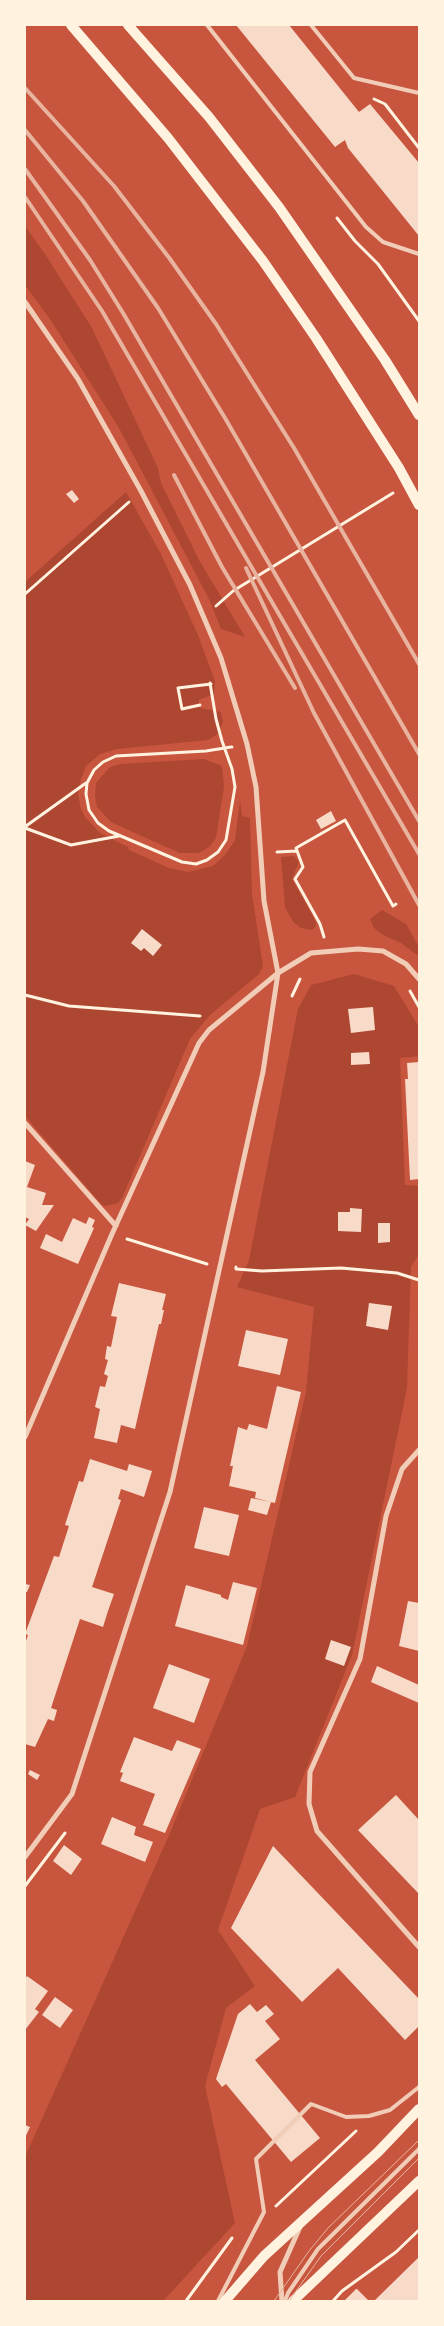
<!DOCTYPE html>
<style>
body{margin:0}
#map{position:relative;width:444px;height:2326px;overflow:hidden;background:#c8553d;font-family:Manrope,sans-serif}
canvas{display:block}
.frame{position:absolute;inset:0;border:26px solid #fff3e0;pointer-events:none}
</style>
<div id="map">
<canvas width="444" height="2326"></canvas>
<div class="frame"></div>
</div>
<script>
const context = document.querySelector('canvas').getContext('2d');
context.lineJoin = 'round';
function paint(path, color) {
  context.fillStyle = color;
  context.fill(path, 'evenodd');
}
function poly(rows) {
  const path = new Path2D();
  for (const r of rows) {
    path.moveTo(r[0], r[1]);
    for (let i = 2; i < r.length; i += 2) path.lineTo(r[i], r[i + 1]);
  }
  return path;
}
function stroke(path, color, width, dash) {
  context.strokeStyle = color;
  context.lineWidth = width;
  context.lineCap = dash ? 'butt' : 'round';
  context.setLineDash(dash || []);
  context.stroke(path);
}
paint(poly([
 [25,226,45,254,92,328,158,468,161,483,199,560,245,637,221,629,210,601,119,428,52,322,25,285],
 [126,492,161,554,198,635,215,681,214,694,199,700,200,708,221,712,223,722,218,734,208,740,117,749,100,754,86,766,81,779,78,794,81,809,85,817,100,833,128,847,129,850,169,868,188,872,213,866,226,854,235,840,240,800,242,816,250,818,252,894,263,966,259,974,210,1015,190,1039,122,1198,118,1203,106,1206,102,1205,25,1116,25,582],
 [204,759,222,766,224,787,216,838,209,847,199,853,180,853,135,833,111,822,97,807,95,796,96,783,110,767,121,764],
 [294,856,299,862,292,879,316,922,316,926,312,930,301,928,293,922,285,907,281,857],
 [382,910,406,924,419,947,419,953,417,955,401,943,383,935,374,928,370,919],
 [354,974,394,986,419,1027,419,1056,400,1058,405,1185,419,1186,419,1254,411,1267,407,1388,352,1655,295,1797,260,1809,218,1930,255,1986,226,2008,205,2086,235,2223,163,2301,25,2301,25,2157,170,1833,247,1646,306,1392,314,1307,237,1287,249,1260,298,1009,311,985]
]), '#ae4732');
paint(poly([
 [236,25,289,25,359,112,370,104,419,163,419,236,348,148,345,140,335,147],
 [72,490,79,499,74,503,66,494],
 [331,811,336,821,321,829,316,820],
 [142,929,162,945,153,956,144,948,141,951,131,943],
 [373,1007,375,1030,351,1033,348,1009],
 [369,1052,370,1064,351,1065,351,1053],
 [419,1062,419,1179,410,1180,405,1079,408,1079,407,1063],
 [25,1161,35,1165,27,1187,46,1193,42,1205,54,1205,36,1231,25,1225,29,1219,25,1217],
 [350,1208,362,1209,361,1232,338,1231,338,1212,350,1212],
 [89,1217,95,1220,92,1227,94,1228,78,1264,40,1248,46,1234,62,1242,73,1218,86,1224],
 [378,1223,390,1223,390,1242,378,1243],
 [119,1283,166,1294,162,1310,164,1310,161,1324,159,1324,135,1429,121,1425,117,1443,94,1438,100,1409,95,1407,100,1386,105,1387,108,1376,104,1374,108,1360,105,1359,107,1346,111,1347,117,1317,111,1316],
 [369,1303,392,1306,388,1330,366,1326],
 [246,1330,288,1339,280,1375,238,1366],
 [277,1386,301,1392,275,1503,255,1498,256,1492,229,1486,233,1466,230,1466,238,1427,247,1430,249,1424,267,1429],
 [90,1459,127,1471,129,1464,152,1471,144,1497,121,1489,118,1499,121,1500,92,1587,114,1594,108,1611,103,1627,80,1619,51,1708,57,1710,54,1721,48,1719,35,1747,25,1744,25,1644,28,1635,25,1634,54,1556,59,1557,69,1526,65,1525,79,1481,83,1482],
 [251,1498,271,1502,267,1515,248,1510],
 [204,1507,239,1515,229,1556,194,1548],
 [233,1582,257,1588,243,1645,175,1626,186,1585,221,1595,221,1597,228,1600],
 [25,1584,30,1585,27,1592,25,1592],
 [408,1601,419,1603,419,1651,399,1646],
 [331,1640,351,1647,344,1666,325,1659],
 [169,1664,210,1679,194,1723,153,1708],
 [377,1666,419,1685,419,1703,371,1682],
 [134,1737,172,1751,177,1740,201,1749,165,1833,143,1825,155,1794,120,1781,123,1773,120,1772],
 [30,1770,40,1775,37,1780,28,1774],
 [396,1795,419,1820,419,1894,358,1830],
 [112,1817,136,1827,134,1835,153,1842,145,1862,101,1844],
 [64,1845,82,1859,71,1875,53,1861],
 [273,1846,419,1999,419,2026,405,2040,338,1968,302,2002,231,1928],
 [27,1976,48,1991,35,2009,39,2012,25,2030,25,1979],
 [55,1997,73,2010,60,2028,42,2015],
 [250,2004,257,2012,266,2005,274,2014,265,2021,280,2039,255,2060,320,2138,291,2162,226,2084,222,2087,216,2079,238,2014],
 [25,2125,30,2127,25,2138],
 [419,2257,419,2301,374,2301],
 [356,2289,357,2289,369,2301,344,2301]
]), '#f7dbc8');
stroke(poly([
 [374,99,385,104,419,148],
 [337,218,355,241,378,264,419,321],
 [25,594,129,502],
 [216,606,233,591,393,493],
 [210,683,216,719,222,741,232,769,235,787,226,840,218,852,207,860,196,864,182,862,109,831,98,823,89,810,86,794,87,783,94,770,103,762,116,756,206,751,231,747,232,747],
 [200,705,182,709,178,688,211,684],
 [26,826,86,783],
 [25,828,71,845,119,836],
 [277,852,296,851],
 [324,937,320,924,295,879,303,867,296,848,345,820,393,906,396,904],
 [410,991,419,1007],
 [25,995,69,1006,200,1016],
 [292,996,300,979],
 [127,1239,207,1264],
 [236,1267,236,1269,262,1271,341,1268,397,1273,419,1280],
 [25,1886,65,1833],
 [276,2206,356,2131],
 [186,2301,232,2238],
 [333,2301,342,2291,396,2252,419,2230]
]), '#fff3e0', 3);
stroke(poly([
 [207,25,366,227,383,242,419,254],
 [311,25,354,78,419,93],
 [218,2301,264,2212,256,2159,311,2104,346,2117,369,2116,390,2110,419,2087],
 [285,2301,288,2293,318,2249,419,2149]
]), '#f1ccb7', 4);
stroke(poly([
 [25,302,78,379,141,491,190,585,221,658,247,744,256,787,264,901,278,973,263,1072,170,1492,72,1794,25,1857],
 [25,1123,116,1226],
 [25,1437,112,1234,199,1043,209,1030,278,973,311,953,358,949,383,951,406,964,419,979],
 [419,1450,402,1469,386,1516,360,1659,310,1772,309,1804,317,1831,419,1947],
 [282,2301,280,2272,300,2227]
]), '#f1ccb7', 5);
stroke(poly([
 [71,25,168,138,263,261,316,338,399,468,419,505],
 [128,25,209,117,279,207,385,360,419,415],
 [225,2301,264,2256,378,2152,419,2109],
 [293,2301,419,2181]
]), '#fff3e0', 10);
stroke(poly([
 [274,2301,309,2251,328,2228,419,2140],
 [289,2301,321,2256,419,2158]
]), '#e9b49f', 1);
stroke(poly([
 [25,88,114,186,170,259,216,324,294,448,419,664],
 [25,130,83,201,158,308,225,418,419,754],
 [25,169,90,260,123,313,419,821],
 [25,197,102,311,419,854],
 [174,475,222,567,295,688],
 [246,568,314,713,419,905]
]), '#e9b49f', 4);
</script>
